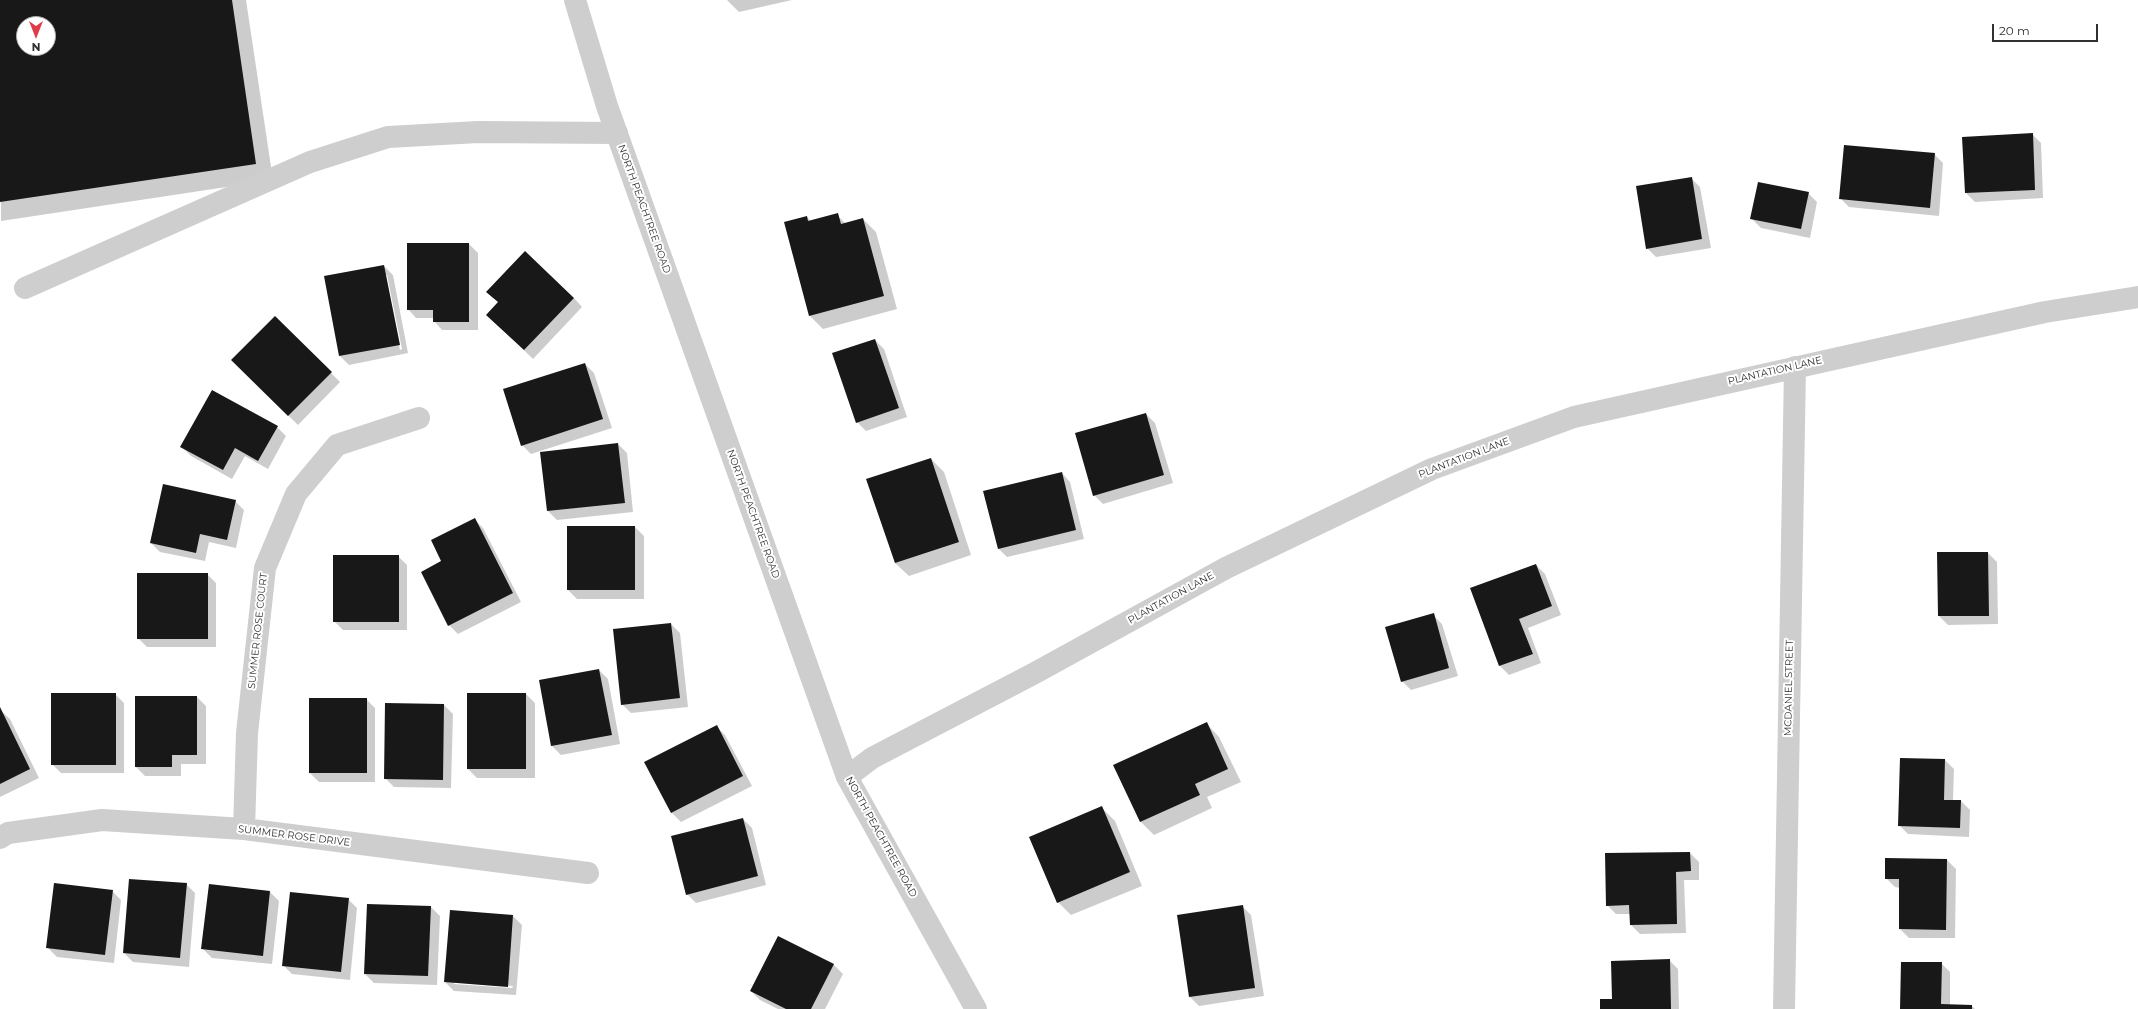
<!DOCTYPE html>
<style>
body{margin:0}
#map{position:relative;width:2138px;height:1009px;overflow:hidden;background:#fff;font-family:Montserrat,sans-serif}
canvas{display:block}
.north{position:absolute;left:16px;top:16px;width:40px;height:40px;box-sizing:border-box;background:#fff;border:1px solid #adadad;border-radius:50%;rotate:180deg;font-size:11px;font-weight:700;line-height:16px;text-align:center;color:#313131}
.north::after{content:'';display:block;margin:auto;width:14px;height:18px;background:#e03b49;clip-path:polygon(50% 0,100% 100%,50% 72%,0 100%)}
.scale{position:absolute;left:1992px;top:24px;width:106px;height:18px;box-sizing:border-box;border:2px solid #313131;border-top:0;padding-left:5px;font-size:12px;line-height:14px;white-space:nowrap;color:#313131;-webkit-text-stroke:3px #fff;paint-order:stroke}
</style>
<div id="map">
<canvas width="2138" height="1009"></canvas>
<div class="north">N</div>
<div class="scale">20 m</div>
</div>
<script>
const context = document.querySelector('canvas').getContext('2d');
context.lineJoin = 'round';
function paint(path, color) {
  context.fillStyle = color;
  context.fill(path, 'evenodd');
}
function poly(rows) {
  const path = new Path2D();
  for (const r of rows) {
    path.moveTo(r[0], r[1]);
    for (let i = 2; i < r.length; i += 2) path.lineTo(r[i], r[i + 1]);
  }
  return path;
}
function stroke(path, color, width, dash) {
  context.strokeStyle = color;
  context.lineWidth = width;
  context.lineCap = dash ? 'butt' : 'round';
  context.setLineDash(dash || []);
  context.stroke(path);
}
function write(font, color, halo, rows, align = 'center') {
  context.font = font + ' Montserrat,sans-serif';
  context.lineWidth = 4;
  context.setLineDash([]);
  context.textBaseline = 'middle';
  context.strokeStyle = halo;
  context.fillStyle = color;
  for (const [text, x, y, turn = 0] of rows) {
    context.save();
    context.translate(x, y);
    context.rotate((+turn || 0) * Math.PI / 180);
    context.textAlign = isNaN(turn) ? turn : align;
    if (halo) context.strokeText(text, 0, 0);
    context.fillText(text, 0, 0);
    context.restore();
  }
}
paint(poly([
 [0,0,246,0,273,180,1,221],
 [24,24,48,24,48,48,24,48],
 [727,0,792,0,739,12],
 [2032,134,2041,143,2043,198,1975,202,1966,193],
 [1934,154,1943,163,1939,216,1849,207,1840,198],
 [1691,178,1700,187,1711,248,1656,257,1647,248],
 [1808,193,1817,202,1810,238,1761,228,1752,219],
 [837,215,846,224,863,219,876,232,897,309,823,329,810,316,785,223,807,217,811,221],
 [469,244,478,253,478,330,442,330,434,321,434,318,416,318,408,309],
 [384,266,393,275,408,353,349,365,340,356],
 [385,275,387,275,402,349,400,350],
 [574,298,582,307,533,359,496,323,499,302],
 [275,317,340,382,298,425,232,360],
 [875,340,884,349,907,417,866,431,857,422],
 [585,364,594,373,612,428,531,454,522,445],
 [1146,414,1155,423,1173,483,1103,504,1094,495],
 [277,427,286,436,268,469,245,456,232,479,191,456,182,447],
 [618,444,627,453,633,512,557,520,548,511],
 [931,459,944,472,971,555,909,576,895,563,867,479],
 [1062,473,1070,482,1084,539,1007,557,998,548],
 [235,501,244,510,236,548,209,542,205,561,160,552,151,543],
 [474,519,483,528,521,602,458,634,449,625,443,562],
 [568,527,635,527,644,536,644,599,577,599,568,590],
 [1988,553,1997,562,1998,624,1948,625,1939,616],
 [398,556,407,565,407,630,343,630,334,621],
 [1536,565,1545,574,1561,615,1528,628,1541,663,1509,675,1500,666,1472,589],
 [207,574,216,583,216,647,147,647,138,638],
 [1433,615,1442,624,1458,676,1411,690,1402,681],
 [671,624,680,633,688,707,631,713,622,704],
 [599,670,608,679,620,744,561,755,552,746,540,681],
 [115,694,124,703,124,773,61,773,52,764],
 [526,694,535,703,535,778,477,778,468,769],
 [197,697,206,706,206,764,181,764,181,776,145,776,136,767],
 [310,699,366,699,375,708,375,782,319,782,310,773],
 [444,705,453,714,451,788,394,787,385,778],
 [0,710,10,719,39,778,0,797],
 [1206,723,1219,737,1241,782,1207,797,1212,808,1154,835,1141,822,1115,766],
 [716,726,725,735,752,786,681,822,672,813,646,762],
 [1945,760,1954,769,1953,801,1961,801,1970,810,1969,837,1908,834,1899,825],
 [1102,808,1115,821,1142,886,1071,915,1058,902],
 [743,819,752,828,766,885,696,903,687,894],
 [1690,853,1699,862,1699,880,1684,880,1686,933,1640,934,1631,925,1631,914,1616,914,1607,905],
 [1947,860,1956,869,1955,938,1909,938,1900,929,1900,888,1895,887,1886,878],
 [186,884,195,893,189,967,133,962,124,953],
 [112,891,121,900,114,963,57,957,48,948],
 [270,892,279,901,272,964,212,958,203,949],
 [348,899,357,908,350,980,292,974,283,965],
 [1242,906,1251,915,1264,996,1199,1006,1190,997],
 [431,907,440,916,437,985,374,983,365,974],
 [451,911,513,916,522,925,516,995,454,991,445,982],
 [454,982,513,986,512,988,454,984],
 [778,937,834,965,843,974,825,1009,778,1009,760,1000,751,991],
 [1669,960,1678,969,1679,1009,1601,1009],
 [1941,963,1950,972,1950,1005,1972,1006,1975,1009,1901,1009]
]), '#0003');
paint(poly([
 [0,0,232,0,256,164,0,202],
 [24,24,48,24,48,48,24,48],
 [2033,133,2035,190,1965,193,1962,137],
 [1844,145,1935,153,1930,208,1839,199],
 [1692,177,1702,239,1646,249,1636,186],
 [1758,182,1809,192,1801,229,1750,219],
 [838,213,841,224,863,218,884,296,809,316,784,222,807,216,808,221],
 [407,243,469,243,469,322,433,322,433,310,407,310],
 [525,251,574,298,524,350,486,315,498,302,486,292],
 [384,265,400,345,339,356,324,276],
 [275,316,332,372,288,416,231,360],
 [875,339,899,408,856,423,832,353],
 [585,363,603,419,521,446,503,389],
 [212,390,278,426,258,461,235,448,223,470,180,447],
 [1146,413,1164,475,1093,496,1075,433],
 [618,443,625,503,547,511,540,452],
 [931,458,959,542,895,563,866,479],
 [1062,472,1076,530,998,549,983,491],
 [163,484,236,500,227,540,200,534,196,553,150,543],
 [475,518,513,593,448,626,421,572,441,561,431,540],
 [567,526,635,526,635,590,567,590],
 [1937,552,1988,552,1989,616,1938,616],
 [333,555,399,555,399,622,333,622],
 [1536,564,1552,606,1519,619,1533,654,1499,666,1470,588],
 [137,573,208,573,208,639,137,639],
 [1434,613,1449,668,1401,682,1385,627],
 [671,623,680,698,621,705,613,629],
 [599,669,612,735,551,746,539,680],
 [51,693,116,693,116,765,51,765],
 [467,693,526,693,526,769,467,769],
 [135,696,197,696,197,755,172,755,172,767,135,767],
 [309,698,367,698,367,773,309,773],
 [385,703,444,704,443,780,384,779],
 [0,707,30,769,0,784],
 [1207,722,1228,769,1195,784,1200,795,1140,822,1113,765],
 [717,725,743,776,671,813,644,762],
 [1900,758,1945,759,1944,800,1961,800,1960,828,1898,826],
 [1102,806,1130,872,1057,903,1029,837],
 [743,818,758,876,686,895,671,836],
 [1690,852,1691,871,1676,872,1677,924,1630,925,1629,905,1606,906,1605,853],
 [1885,858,1947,859,1946,930,1899,929,1899,879,1885,879],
 [129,879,187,883,180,958,123,953],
 [54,883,113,890,105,955,46,948],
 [209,884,270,891,263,956,201,949],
 [290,892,349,898,341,972,282,966],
 [367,904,431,906,428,976,364,974],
 [1243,905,1255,988,1189,997,1177,915],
 [450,910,513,915,508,987,444,982],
 [778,936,834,964,811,1009,786,1009,750,991],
 [1670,959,1671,1009,1600,1009,1600,999,1612,999,1611,961],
 [1901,962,1942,962,1941,1004,1972,1005,1972,1009,1900,1009]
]), '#181818');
stroke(poly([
 [575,0,607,106,847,777,976,1009],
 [25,288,310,162,388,137,478,132,617,133],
 [847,777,872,758,1033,674,1226,568,1432,469,1574,417,2045,312,2138,297],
 [244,829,247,733,265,568,296,494,337,445,419,418],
 [0,838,8,833,102,820,244,829,588,873],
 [1784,1009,1795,367]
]), '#cecece', 22);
write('10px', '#313131', '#fff', [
 ["NORTH PEACHTREE ROAD",644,209,70],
 ["PLANTATION LANE",1775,371,-13],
 ["PLANTATION LANE",1464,458,-21],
 ["NORTH PEACHTREE ROAD",753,514,70],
 ["PLANTATION LANE",1171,598,-29],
 ["SUMMER ROSE COURT",258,631,-84],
 ["MCDANIEL STREET",1789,688,-89],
 ["SUMMER ROSE DRIVE",294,836,7],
 ["NORTH PEACHTREE ROAD",881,837,61]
]);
</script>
